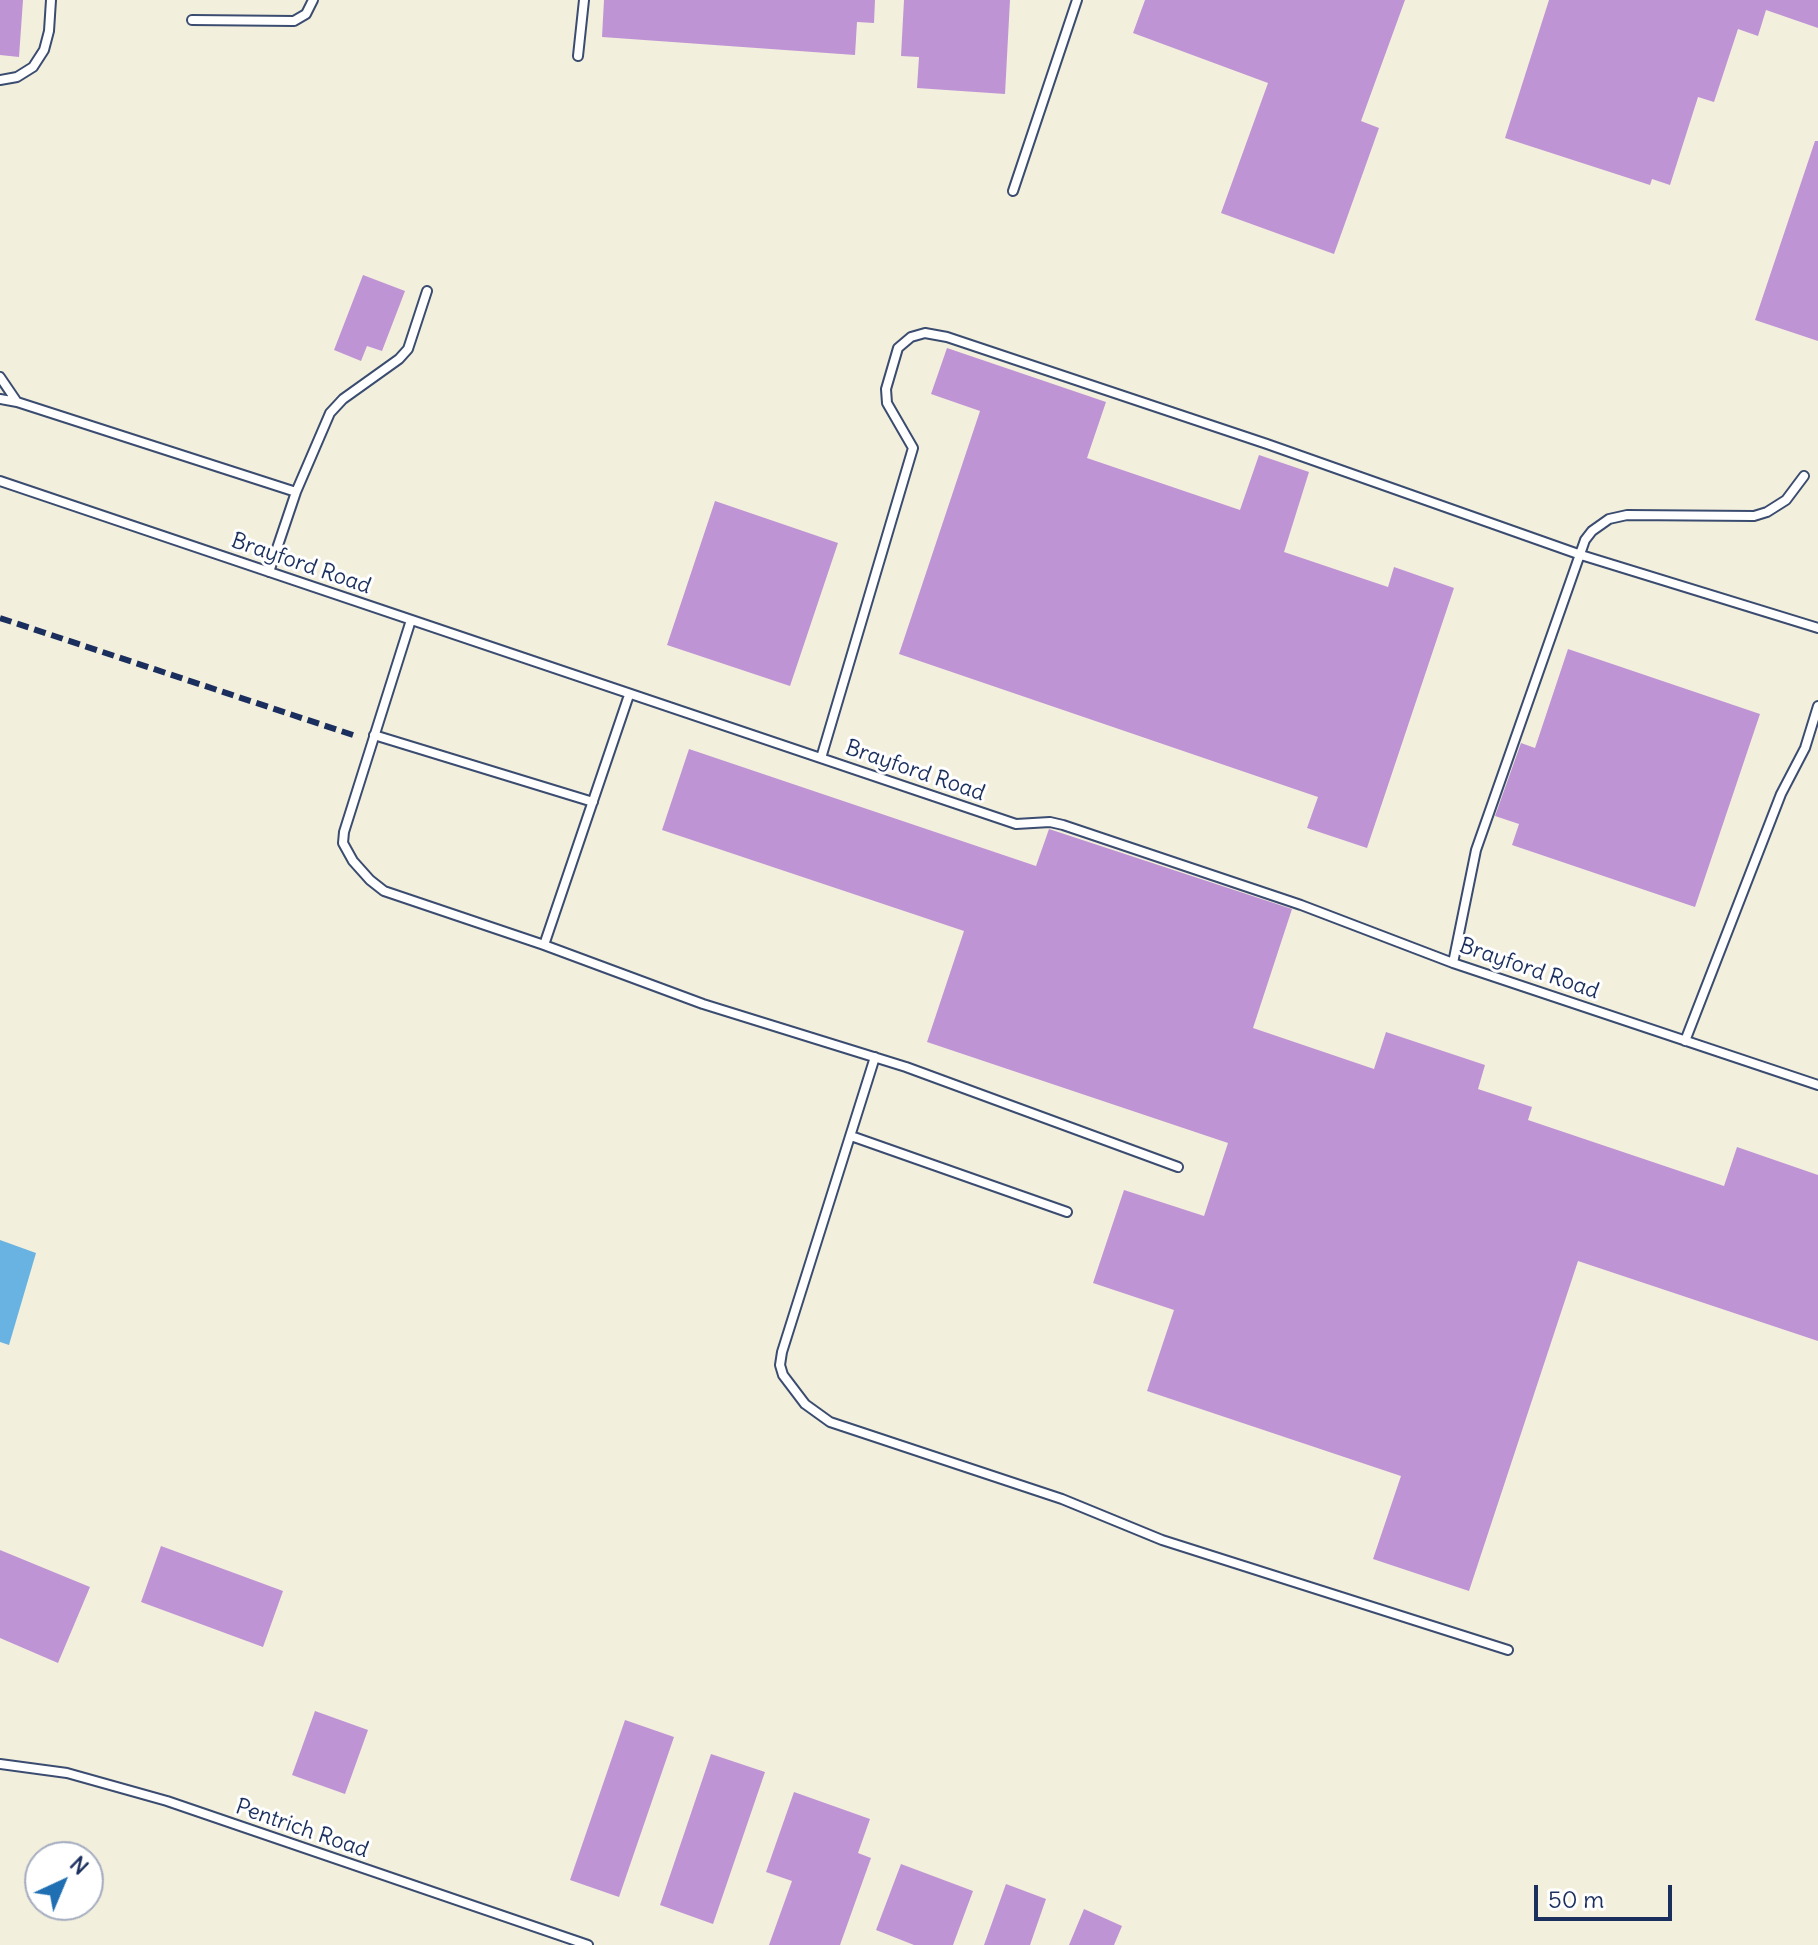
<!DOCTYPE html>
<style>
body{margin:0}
#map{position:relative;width:1818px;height:1945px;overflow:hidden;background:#f3efdd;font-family:Delius,sans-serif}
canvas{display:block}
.north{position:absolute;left:24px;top:1841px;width:80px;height:80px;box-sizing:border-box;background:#fff;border:2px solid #a4acbf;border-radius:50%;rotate:44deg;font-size:22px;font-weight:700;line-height:32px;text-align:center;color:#1b2f5e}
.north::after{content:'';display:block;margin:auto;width:28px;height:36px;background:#1f6fb2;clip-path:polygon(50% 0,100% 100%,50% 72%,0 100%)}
.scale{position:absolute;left:1534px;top:1885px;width:138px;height:36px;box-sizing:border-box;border:4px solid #1b2f5e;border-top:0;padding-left:10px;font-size:24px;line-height:28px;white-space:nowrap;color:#1b2f5e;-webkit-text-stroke:6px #fff;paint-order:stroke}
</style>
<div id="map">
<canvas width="1818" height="1945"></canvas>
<div class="north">N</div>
<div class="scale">50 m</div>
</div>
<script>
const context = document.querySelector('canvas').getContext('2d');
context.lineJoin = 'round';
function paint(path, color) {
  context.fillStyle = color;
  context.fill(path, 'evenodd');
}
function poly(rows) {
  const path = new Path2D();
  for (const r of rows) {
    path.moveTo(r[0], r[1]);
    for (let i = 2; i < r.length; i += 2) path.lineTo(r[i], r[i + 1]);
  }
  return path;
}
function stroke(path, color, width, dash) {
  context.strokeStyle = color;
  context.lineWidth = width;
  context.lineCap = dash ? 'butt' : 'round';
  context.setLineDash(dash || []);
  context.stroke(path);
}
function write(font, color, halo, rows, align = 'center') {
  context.font = font + ' Delius,sans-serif';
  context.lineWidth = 6;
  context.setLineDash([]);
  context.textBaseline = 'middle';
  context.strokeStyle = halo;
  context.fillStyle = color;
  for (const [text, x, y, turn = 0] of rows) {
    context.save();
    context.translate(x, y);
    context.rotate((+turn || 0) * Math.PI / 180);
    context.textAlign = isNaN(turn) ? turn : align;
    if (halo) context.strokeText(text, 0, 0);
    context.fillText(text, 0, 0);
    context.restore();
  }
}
paint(poly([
 [0,1240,36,1253,9,1345,0,1342]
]), '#69b3e2');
paint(poly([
 [0,0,23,0,19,57,0,55],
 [604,0,875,0,874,23,857,22,855,55,602,37],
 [904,0,1010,0,1005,94,917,88,919,57,901,56],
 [1145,0,1405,0,1361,121,1379,128,1334,254,1221,213,1268,83,1133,33],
 [1549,0,1818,0,1818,28,1766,10,1758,36,1738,29,1714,102,1698,97,1670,185,1652,179,1650,185,1505,138],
 [1815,141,1818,141,1818,341,1755,320],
 [363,275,405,291,382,351,367,346,361,361,334,350],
 [947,348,1106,402,1087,458,1240,510,1259,455,1309,472,1284,552,1388,587,1394,567,1454,588,1367,848,1307,828,1318,797,899,654,980,411,931,394],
 [715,501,838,543,790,686,667,645],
 [1568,649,1760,714,1695,907,1512,845,1519,824,1495,816,1521,743,1535,748],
 [689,749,1036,866,1049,829,1292,909,1253,1028,1374,1069,1386,1032,1485,1065,1478,1089,1532,1107,1528,1120,1724,1186,1737,1147,1818,1175,1818,1341,1578,1261,1469,1591,1373,1559,1401,1476,1147,1391,1174,1310,1093,1283,1124,1190,1204,1216,1228,1143,927,1042,964,931,662,830],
 [161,1546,283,1591,263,1647,141,1602],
 [0,1550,90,1587,58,1663,0,1638],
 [315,1711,368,1730,345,1794,292,1775],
 [625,1720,674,1737,619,1897,570,1880],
 [711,1754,765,1772,713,1924,660,1905],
 [794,1792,870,1819,858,1853,871,1858,840,1945,769,1945,792,1881,766,1872],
 [901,1864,973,1891,953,1945,914,1945,876,1930],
 [1006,1884,1046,1899,1030,1945,984,1945],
 [1084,1909,1122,1926,1114,1945,1069,1945]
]), '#bf94d5');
const lane = poly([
 [192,20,294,21,306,14,313,0],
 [578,56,584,0],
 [0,80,17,77,33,67,44,50,49,31,51,0],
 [1013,191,1077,0],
 [0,377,17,402,296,492],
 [0,399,17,402],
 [0,481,1016,824,1050,822,1063,825,1301,905,1453,963,1818,1085],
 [269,572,296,492,330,413,343,399,399,359,408,349,427,291],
 [411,620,344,832,343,843,353,861,370,880,384,891,544,945,703,1004,906,1067,1178,1167],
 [374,735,593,802],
 [821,758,913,448,887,403,886,389,898,348,911,337,925,333,947,337,1267,444,1581,555,1818,628],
 [544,945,629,695],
 [1453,963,1476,850,1585,540,1592,531,1609,519,1627,515,1754,516,1767,512,1786,500,1804,476],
 [1685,1041,1781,794,1805,748,1818,706],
 [875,1057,782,1352,780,1365,783,1375,805,1404,830,1422,1062,1499,1162,1540,1508,1650],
 [851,1136,1067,1212],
 [0,1764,67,1773,167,1801,588,1945]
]);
stroke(lane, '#3b4c71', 12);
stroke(lane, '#fff', 8);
stroke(poly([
 [0,618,353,735]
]), '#1b2f5e', 6, [12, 6]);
write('22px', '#1b2f5e', '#fff', [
 ["Brayford Road",301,564,19],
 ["Brayford Road",915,771,19],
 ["Brayford Road",1529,969,19],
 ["Pentrich Road",302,1829,19]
]);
</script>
